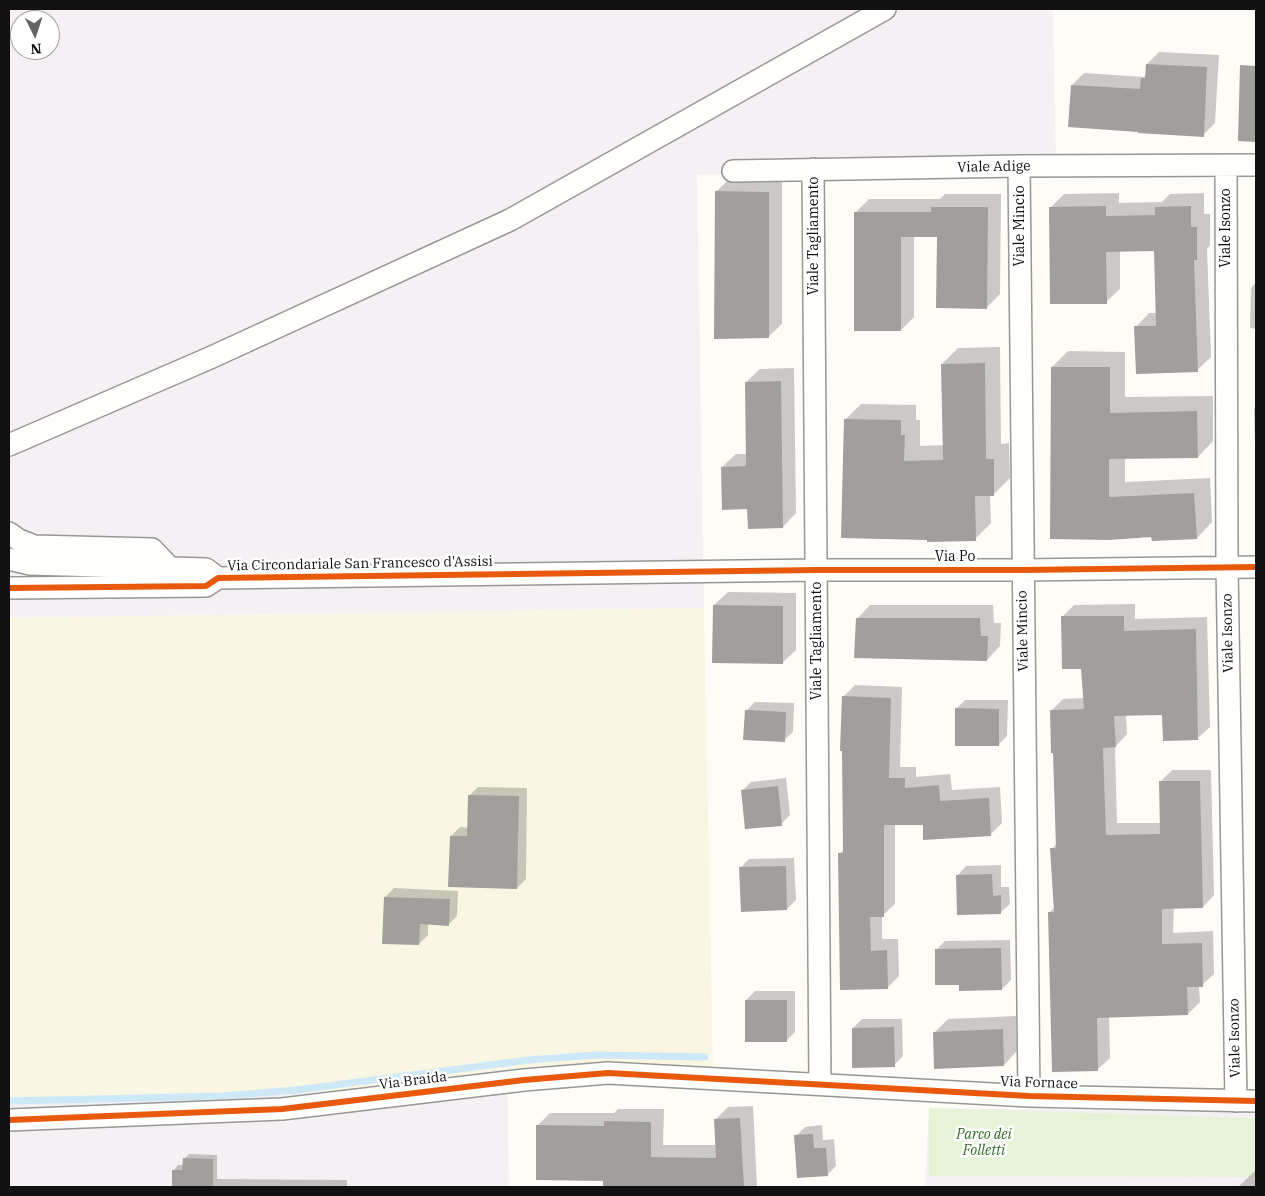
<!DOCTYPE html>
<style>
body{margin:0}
#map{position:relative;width:1265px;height:1196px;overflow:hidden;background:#fdfcf7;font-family:"IBM Plex Serif",serif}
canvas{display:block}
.frame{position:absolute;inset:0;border:10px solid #111;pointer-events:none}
.north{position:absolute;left:10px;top:10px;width:50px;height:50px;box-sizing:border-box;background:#fff;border:1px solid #a0a0a0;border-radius:50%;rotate:176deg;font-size:14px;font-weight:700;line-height:20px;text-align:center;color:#111}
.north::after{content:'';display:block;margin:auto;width:18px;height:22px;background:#646362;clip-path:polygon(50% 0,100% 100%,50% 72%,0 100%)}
</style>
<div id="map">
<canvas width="1265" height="1196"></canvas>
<div class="frame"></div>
<div class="north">N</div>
</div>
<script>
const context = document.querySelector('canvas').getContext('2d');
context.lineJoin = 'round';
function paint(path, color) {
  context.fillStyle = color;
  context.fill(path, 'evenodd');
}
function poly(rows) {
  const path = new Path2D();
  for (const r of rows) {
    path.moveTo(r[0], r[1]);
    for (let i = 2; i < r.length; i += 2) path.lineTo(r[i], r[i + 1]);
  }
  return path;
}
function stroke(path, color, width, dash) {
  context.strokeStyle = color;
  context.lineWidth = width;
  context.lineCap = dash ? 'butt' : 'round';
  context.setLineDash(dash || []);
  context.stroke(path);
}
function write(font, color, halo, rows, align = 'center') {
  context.font = font + ' "IBM Plex Serif",serif';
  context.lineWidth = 5;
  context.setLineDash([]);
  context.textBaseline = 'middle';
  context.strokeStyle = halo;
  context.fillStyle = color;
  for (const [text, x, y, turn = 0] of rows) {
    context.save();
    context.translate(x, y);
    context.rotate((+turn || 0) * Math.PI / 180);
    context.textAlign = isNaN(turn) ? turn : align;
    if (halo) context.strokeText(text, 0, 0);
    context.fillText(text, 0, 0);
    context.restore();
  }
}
paint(poly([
 [9,9,1053,9,1056,163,697,175,704,608,9,618],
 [20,20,50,20,50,50,20,50],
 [507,1069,509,1187,9,1187,9,1102,103,1102,367,1089],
 [929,1108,1256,1112,1256,1187,925,1187]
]), '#f5f0f3');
paint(poly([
 [704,608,713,1073,507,1069,367,1089,103,1102,9,1102,9,618]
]), '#f9f7e4');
paint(poly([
 [929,1108,1256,1118,1256,1177,929,1176]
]), '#e7f3d7');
paint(poly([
 [1159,52,1219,55,1215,123,1203,135,1072,85,1084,73,1144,77,1146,74,1147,64],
 [1252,85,1256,86,1256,141,1239,140],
 [730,178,782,179,782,324,768,337,716,192],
 [1119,193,1119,203,1162,202,1170,194,1204,193,1204,214,1210,214,1210,245,1207,249,1211,357,1197,370,1136,327,1149,313,1157,313,1155,250,1120,251,1120,289,1106,302,1051,207,1064,194],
 [945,194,1001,194,1000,294,987,307,938,236,914,236,914,317,901,330,855,213,869,199,940,199],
 [1256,282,1256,329,1250,328,1251,288],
 [1000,347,1001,444,1009,443,1010,478,994,494,990,494,991,523,975,539,845,420,861,404,916,405,916,420,920,420,920,446,944,445,942,364,958,348],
 [1068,351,1125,352,1125,397,1213,396,1213,441,1198,457,1125,457,1125,482,1210,478,1212,522,1197,538,1153,535,1109,538,1052,367],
 [794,368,796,513,783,527,748,508,722,467,736,454,748,454,746,382,760,369],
 [1256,406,1256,449,1255,449,1254,408],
 [728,592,796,593,796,650,782,663,714,605],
 [1135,604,1135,619,1207,617,1210,727,1198,738,1163,714,1126,715,1127,734,1115,747,1117,823,1161,823,1160,782,1172,770,1211,770,1214,895,1203,907,1174,907,1173,933,1213,931,1214,974,1202,985,1199,986,1200,1002,1188,1014,1109,1016,1110,1058,1098,1069,1050,912,1055,907,1052,849,1057,843,1054,752,1051,711,1063,699,1085,698,1083,668,1062,617,1074,605],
 [870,605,993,605,994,623,1001,623,1000,646,987,660,857,619],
 [855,685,902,687,900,767,916,767,916,777,950,774,952,790,1000,787,1002,823,990,835,924,823,895,824,895,904,882,916,882,939,898,939,899,976,887,988,842,989,839,854,845,849,843,697],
 [965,700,1008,700,1007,736,998,745,956,709],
 [755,702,794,703,793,732,784,740,746,711],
 [786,778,790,815,781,824,742,791,751,782],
 [478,787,527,788,526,879,517,888,451,836,460,827,469,828,469,796],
 [794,858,796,900,787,909,740,868,749,859],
 [1001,865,1001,887,1009,887,1010,904,1001,912,958,875,966,866],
 [394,888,458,891,457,916,448,925,428,924,428,935,419,944,385,897],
 [1010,940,1011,980,1002,989,936,950,945,941],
 [755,991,795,991,795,1032,786,1041,746,1000],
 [1016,1016,1017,1051,1004,1065,934,1033,948,1019],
 [862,1019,902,1019,903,1056,894,1065,853,1028],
 [753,1106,757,1187,604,1187,604,1179,537,1126,550,1113,614,1113,618,1109,664,1109,663,1145,717,1145,715,1120,728,1107],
 [822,1125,823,1140,834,1139,836,1166,827,1175,796,1136,805,1127],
 [189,1154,217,1155,217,1179,347,1180,347,1187,173,1187,174,1170,178,1165,184,1165,184,1159],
 [1255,1171,1256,1171,1256,1187,1238,1187]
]), '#0003');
stroke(poly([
 [9,1101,224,1096,296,1090,529,1060,596,1055,705,1057]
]), '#cde8f7', 7);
paint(poly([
 [1146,64,1207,67,1204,137,1138,133,1138,132,1068,127,1071,85,1140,89,1141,78,1145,78],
 [1240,65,1256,66,1256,142,1238,141],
 [715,191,769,192,769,338,714,339],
 [1106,206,1106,216,1155,215,1155,207,1191,206,1191,227,1197,227,1197,260,1194,260,1198,372,1136,374,1134,326,1156,326,1154,251,1106,252,1107,304,1050,304,1049,207],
 [931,207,988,207,987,309,936,308,937,237,901,237,901,331,854,331,854,212,931,212],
 [985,363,986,459,994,459,994,496,975,496,976,541,927,542,927,540,841,538,844,419,901,420,901,435,905,435,904,461,943,460,941,364],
 [1051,367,1110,367,1110,413,1197,411,1198,458,1109,459,1109,497,1194,493,1197,539,1152,541,1151,537,1109,540,1050,539],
 [781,381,783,528,748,529,747,509,722,510,721,467,746,466,745,382],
 [713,605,783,606,783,664,712,663],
 [1061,616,1124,616,1124,631,1196,629,1198,740,1163,741,1162,715,1114,716,1116,747,1103,748,1106,835,1160,834,1159,781,1200,781,1203,908,1162,909,1162,944,1202,943,1203,987,1187,987,1188,1015,1097,1018,1098,1071,1052,1072,1048,912,1054,912,1050,848,1056,848,1053,753,1051,753,1050,710,1084,709,1081,669,1062,669],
 [856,618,980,618,981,636,988,636,987,661,854,658],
 [842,696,891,698,889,778,905,778,905,788,939,785,940,801,989,798,991,836,923,840,923,825,884,825,884,917,870,917,871,951,887,950,888,989,840,990,838,853,843,853,842,751,840,751],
 [955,708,999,709,999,746,955,746],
 [745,710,786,712,785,742,743,740],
 [778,786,782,826,745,829,741,790],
 [468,795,519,796,517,889,448,887,450,836,467,836],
 [786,866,787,910,741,912,739,867],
 [992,874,993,896,1001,895,1001,914,957,915,956,875],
 [384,897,450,899,449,926,420,924,419,945,382,944],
 [1001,948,1002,990,959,991,959,985,935,985,935,949],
 [745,1000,787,1000,787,1042,745,1042],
 [894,1027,895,1067,852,1068,852,1028],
 [1003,1029,1004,1066,934,1069,933,1032],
 [740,1118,744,1187,603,1187,603,1181,536,1180,536,1125,604,1126,604,1121,651,1122,651,1157,716,1158,714,1119],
 [813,1134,814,1148,826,1148,828,1176,797,1178,794,1135],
 [183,1158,213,1159,213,1187,172,1187,172,1170,182,1170]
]), '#a19f9c');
const street = poly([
 [1226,165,1227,567,1236,1101],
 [1019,166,1029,1096],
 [813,169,820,1084],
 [733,171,1019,166,1256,165],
 [9,445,212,357,510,220,885,9],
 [9,533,19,540,34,546,152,549,170,568],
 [9,559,30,564,206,569,218,578],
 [9,588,206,586,218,578,816,570,1022,570,1256,567],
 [9,1120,282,1109,524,1080,608,1073,1029,1096,1256,1101]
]);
stroke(street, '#979795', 24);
stroke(street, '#fffffe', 21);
stroke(poly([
 [9,588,206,586,218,578,816,570,1022,570,1256,567],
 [9,1120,282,1109,524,1080,608,1073,1029,1096,1256,1101]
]), '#e8590c', 6);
write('14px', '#111', '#fff', [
 ["Viale Adige",994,167,-1],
 ["Viale Mincio",1020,226,-90],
 ["Viale Isonzo",1226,228,-90],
 ["Viale Tagliamento",814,236,-90],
 ["Via Po",955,557],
 ["Via Circondariale San Francesco d'Assisi",360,564,-1],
 ["Viale Mincio",1023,631,-91],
 ["Viale Isonzo",1228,633,-91],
 ["Viale Tagliamento",817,641,-90],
 ["Viale Isonzo",1235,1038,-91],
 ["Via Braida",413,1081,-7],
 ["Via Fornace",1039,1083,2]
]);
write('italic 14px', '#2f6b1f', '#fff', [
 ["Parco dei",984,1135],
 ["Folletti",984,1151]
]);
</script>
